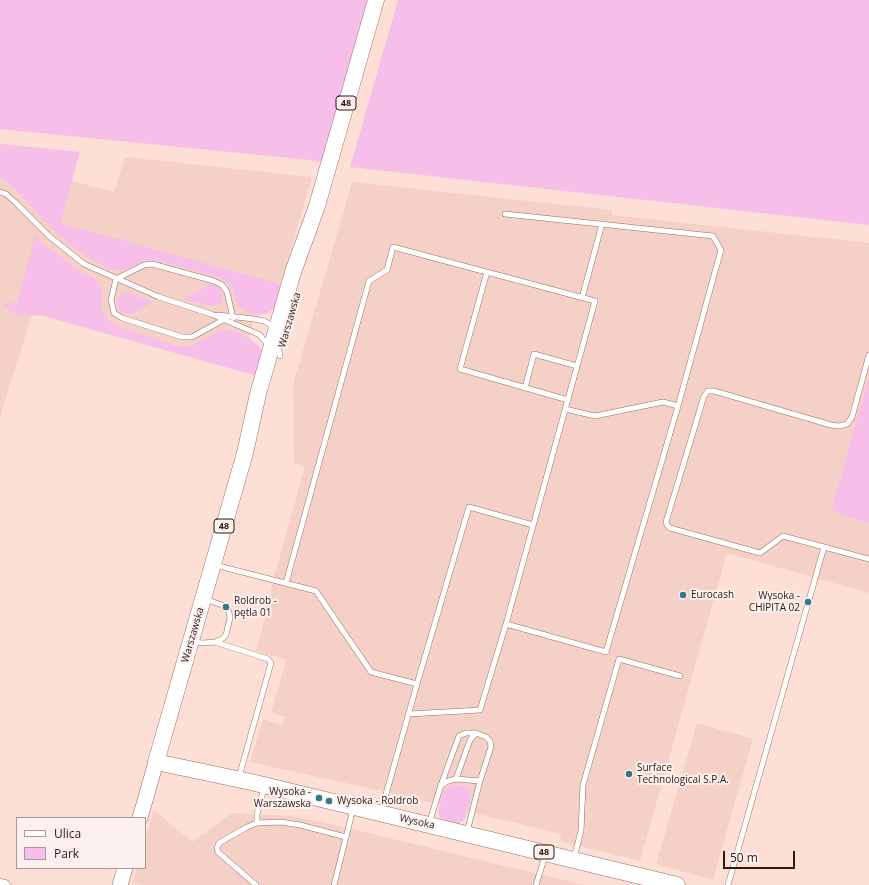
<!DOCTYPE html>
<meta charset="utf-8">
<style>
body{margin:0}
#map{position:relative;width:869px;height:885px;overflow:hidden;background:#fedfd6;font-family:"Open Sans",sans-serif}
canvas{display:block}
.legend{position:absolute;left:16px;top:817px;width:130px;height:52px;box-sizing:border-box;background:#fcf1ee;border:1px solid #a89b97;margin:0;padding:5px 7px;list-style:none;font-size:12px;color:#2b1914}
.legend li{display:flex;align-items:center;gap:8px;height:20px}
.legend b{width:20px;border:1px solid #a89b97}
.scale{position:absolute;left:723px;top:851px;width:72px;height:18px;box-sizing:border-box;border:2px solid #2b1914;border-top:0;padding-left:5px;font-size:12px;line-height:14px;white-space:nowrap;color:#2b1914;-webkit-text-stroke:3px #fcf1ee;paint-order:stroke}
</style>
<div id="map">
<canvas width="869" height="885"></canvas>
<ul class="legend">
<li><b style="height:5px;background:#fff"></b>Ulica</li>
<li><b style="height:11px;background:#f6bee8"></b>Park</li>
</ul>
<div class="scale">50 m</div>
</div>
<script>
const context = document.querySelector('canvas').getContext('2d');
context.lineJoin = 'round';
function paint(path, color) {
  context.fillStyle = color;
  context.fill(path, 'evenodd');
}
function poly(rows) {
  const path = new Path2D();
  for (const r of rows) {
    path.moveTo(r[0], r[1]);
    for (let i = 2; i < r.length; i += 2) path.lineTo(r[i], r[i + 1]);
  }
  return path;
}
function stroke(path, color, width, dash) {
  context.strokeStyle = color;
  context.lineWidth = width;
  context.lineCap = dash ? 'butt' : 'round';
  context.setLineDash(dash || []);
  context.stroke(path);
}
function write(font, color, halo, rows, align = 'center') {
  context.font = font + ' "Open Sans",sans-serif';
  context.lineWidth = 4;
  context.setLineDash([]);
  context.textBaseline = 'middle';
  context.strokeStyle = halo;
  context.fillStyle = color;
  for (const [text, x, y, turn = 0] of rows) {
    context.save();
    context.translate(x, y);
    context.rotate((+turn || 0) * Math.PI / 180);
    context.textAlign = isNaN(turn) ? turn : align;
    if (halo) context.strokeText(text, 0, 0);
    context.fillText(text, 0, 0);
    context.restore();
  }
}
paint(poly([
 [0,144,80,152,72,181,114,192,125,157,312,177,281,284,256,315,249,338,255,375,44,316,32,315,0,417],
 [352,182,612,210,612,215,869,243,869,593,727,553,640,861,560,841,561,834,386,792,250,762,263,719,282,725,285,717,271,712,286,660,256,651,272,593,270,592,273,581,305,466,294,463,293,385],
 [697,723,753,739,713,880,656,864],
 [154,810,192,842,232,813,293,816,348,828,584,885,141,885,133,882,137,868,145,868,145,840]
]), '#f5d0c7');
paint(poly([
 [0,0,367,0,322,161,318,162,310,160,0,129],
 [398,0,869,0,869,225,350,167],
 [0,144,80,152,60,223,283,285,276,306,271,311,266,314,261,314,260,315,251,314,241,309,236,302,233,289,225,280,219,277,158,261,146,260,123,270,111,270,105,267,86,256,55,232,11,185,0,177],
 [35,236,49,248,77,269,94,278,98,282,102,292,102,310,108,320,115,326,177,346,185,346,193,345,218,332,224,330,234,331,249,338,260,347,262,352,257,376,44,316,32,315,25,317,12,313,12,311,4,308,6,303,9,302,17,304],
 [210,284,218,287,221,290,223,297,222,301,220,304,212,306,186,300,184,298],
 [128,293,132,294,153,302,134,313,123,313,119,310,116,302,120,296],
 [869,377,869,523,837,513,832,508],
 [453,785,467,786,471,796,465,819,458,824,442,821,438,813,443,791,447,787]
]), '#f6bee8');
const service = poly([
 [0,192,6,194,16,203,49,236,84,264,159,297,211,314,251,331,260,335,267,344,267,347],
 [505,214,713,236,721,250,678,406,606,652,506,624],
 [487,272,460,369,568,400],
 [582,298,602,224],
 [218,315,254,319,264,321,271,325,273,328],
 [223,320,192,337,182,337,122,318,114,313,111,300,116,279,144,265,152,264,214,281,222,285,227,292,233,318],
 [282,326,291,318],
 [278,345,280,356],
 [869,355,852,417,847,424,839,426,831,425,714,391,708,391,704,396,666,522,667,525,670,528,760,553,783,536,869,559],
 [525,388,534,354,577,366],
 [565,409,595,416,663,402,678,406],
 [215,565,316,591,371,672,417,684,381,812],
 [286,583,369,281,387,270,393,247,595,301,506,624,480,710,409,714],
 [192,642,203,643,215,642,222,639,226,635,230,618,229,612,226,607,219,604,205,599],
 [215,642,268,659,271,663,239,777],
 [417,684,469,507,533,525],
 [456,779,470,740,476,733],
 [441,785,448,781,456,779,480,781],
 [257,823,257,814,264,788],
 [429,824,441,785,459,736,466,733,476,733,486,737,490,741,491,747,480,781,467,832],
 [574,858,581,831,583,785,619,659,680,676],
 [256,885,218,852,217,848,219,843,247,827,257,823,281,822,300,825,346,837],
 [334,885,353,809],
 [536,885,545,856],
 [728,885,824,547]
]);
const minor = poly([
 [0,884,5,885]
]);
const secondary = poly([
 [140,818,156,762],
 [120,885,125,868]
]);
const primary = poly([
 [376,0,317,206,293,272,258,394,245,453,156,762,251,782,677,885]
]);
stroke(service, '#9a6c60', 6);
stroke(minor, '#9a6c60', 11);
stroke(secondary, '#9a6c60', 16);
stroke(primary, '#9a6c60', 17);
stroke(service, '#fff', 5);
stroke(minor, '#fff', 10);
stroke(secondary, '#fff', 15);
stroke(primary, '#fff', 16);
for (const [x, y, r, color] of [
 [683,595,4,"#357989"],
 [808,602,4,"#357989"],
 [226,607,4,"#357989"],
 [629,774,4,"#357989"],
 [319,798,4,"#357989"],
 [329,801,4,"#357989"]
]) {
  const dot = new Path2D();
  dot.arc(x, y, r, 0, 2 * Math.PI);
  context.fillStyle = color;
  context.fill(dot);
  stroke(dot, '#fcf1ee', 1.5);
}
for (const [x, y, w] of [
 [346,103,20],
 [224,526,20],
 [544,852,20]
]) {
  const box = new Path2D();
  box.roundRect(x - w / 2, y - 7, w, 14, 3);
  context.fillStyle = '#fcf1ee';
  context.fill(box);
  stroke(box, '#2b1914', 1);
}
write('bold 9px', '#2b1914', null, [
 ["48",346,103],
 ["48",224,526],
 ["48",544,852]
]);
write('10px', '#2b1914', '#fcf1ee', [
 ["Warszawska",290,320,-74],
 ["Warszawska",193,635,-74],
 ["Wysoka",417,822,13]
]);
write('10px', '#2b1914', '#fcf1ee', [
 ["Eurocash",691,595],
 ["Wysoka -",800,596,"right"],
 ["CHIPITA 02",800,608,"right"],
 ["Roldrob -",234,601],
 ["pętla 01",234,613],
 ["Surface",637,768],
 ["Technological S.P.A.",637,780],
 ["Wysoka -",311,792,"right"],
 ["Warszawska",311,804,"right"],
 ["Wysoka - Roldrob",337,801]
], 'left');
</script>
